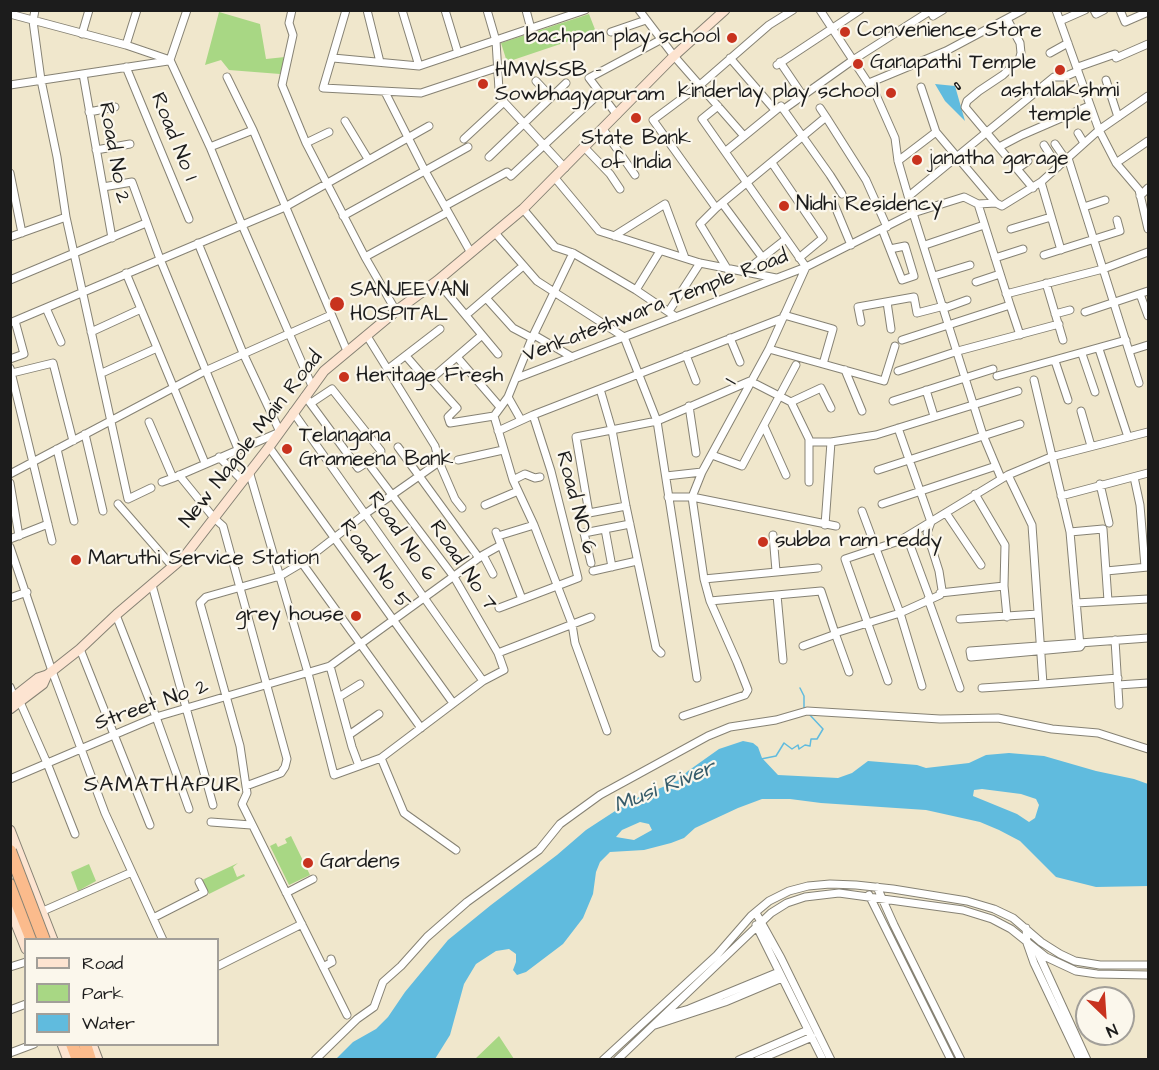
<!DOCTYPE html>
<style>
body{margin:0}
#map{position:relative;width:1159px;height:1070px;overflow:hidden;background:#f0e7cc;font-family:"Architects Daughter",sans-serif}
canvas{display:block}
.frame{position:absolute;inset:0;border:12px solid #1c1c1c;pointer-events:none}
.legend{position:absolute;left:24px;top:938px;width:195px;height:108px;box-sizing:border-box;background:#fbf7ec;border:2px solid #a29f99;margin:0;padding:8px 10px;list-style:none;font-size:18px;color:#1c1c1c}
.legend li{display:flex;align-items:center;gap:12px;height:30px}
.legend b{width:30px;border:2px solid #a29f99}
.north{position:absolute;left:1075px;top:986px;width:60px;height:60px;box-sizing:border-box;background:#fbf7ec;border:2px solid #a29f99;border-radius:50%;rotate:155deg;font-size:16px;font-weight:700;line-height:24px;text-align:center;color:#1c1c1c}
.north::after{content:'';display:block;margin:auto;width:21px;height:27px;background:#c8321e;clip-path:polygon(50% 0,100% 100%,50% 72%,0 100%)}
</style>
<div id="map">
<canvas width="1159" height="1070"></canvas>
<div class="frame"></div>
<ul class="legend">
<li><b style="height:8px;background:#fde4d1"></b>Road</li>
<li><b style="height:16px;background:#a8d784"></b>Park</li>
<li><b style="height:16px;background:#60bbde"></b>Water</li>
</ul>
<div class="north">N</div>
</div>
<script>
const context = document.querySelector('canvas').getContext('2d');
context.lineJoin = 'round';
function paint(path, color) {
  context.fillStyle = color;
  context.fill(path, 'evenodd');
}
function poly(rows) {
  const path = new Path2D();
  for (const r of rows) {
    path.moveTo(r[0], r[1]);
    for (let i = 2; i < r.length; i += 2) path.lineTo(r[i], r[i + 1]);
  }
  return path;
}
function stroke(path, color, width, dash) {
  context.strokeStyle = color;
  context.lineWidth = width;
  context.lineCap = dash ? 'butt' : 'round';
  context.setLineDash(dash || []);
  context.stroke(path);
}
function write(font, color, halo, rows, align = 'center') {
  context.font = font + ' "Architects Daughter",sans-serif';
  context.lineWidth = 4.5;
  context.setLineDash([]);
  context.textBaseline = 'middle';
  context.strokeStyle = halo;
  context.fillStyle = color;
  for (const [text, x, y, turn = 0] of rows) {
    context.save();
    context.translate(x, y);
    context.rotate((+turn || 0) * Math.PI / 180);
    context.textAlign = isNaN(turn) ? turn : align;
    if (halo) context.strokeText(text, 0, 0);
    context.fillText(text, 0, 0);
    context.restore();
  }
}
paint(poly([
 [219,12,260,24,266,59,285,57,280,74,229,70,221,60,205,65],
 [589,14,596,32,507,62,501,43],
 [291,836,310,875,289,885,270,846,276,843,278,847,287,843,285,839],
 [238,863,233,867,237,877,244,874,245,876,209,894,202,880],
 [89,864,96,881,78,891,71,872],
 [499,1036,514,1059,475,1059]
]), '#a8d784');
paint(poly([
 [935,84,955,86,965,121,945,101],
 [743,741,753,743,758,747,762,758,778,775,838,778,852,773,868,761,917,765,926,768,969,763,986,755,1009,753,1044,756,1096,771,1134,779,1148,784,1148,886,1096,887,1056,877,1020,841,999,830,980,822,926,810,821,803,790,799,762,799,738,808,695,828,684,838,671,843,644,850,610,852,600,862,596,872,593,894,583,918,563,944,526,972,517,975,513,970,516,962,516,954,509,949,496,951,476,964,464,984,450,1035,435,1059,336,1059,353,1042,376,1029,388,1017,405,992,448,940,491,905,557,855,586,830,632,800,677,781,688,771,719,749],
 [982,789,1021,794,1036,799,1039,805,1035,818,1029,822,1017,814,973,796,974,790],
 [640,822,649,824,652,830,634,840,616,837,622,830]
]), '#60bbde');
stroke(poly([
 [800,688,804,696,804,708],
 [761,759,776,756,784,743,792,749,798,745,799,749,805,745,810,746,811,739,817,739,823,729,809,714]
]), '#60bbde', 1.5);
const street = poly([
 [35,10,33,21,41,80,57,157,66,217,128,499,151,488],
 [292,10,289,23,293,35,282,85,306,143,365,257,396,311],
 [346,10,323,88,421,93,499,67],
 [367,10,380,62],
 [402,10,419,66],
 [445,10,458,53],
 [487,10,496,41,499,90,504,102,565,168],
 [526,10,531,29],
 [639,10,674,56,744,136],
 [820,10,876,95,895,138,898,161,913,213,983,435,1001,478],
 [930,10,933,16,943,10],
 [1056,10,1099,130,1116,163,1139,190,1148,229],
 [1094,10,1096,14,1104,10],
 [1120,10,1125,22,1148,12],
 [10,14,126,45,170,60,210,147,242,225,312,386],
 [1007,19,1020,43,1021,53,1019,60,1003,75,979,91,967,101,965,107,1033,188],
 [1060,21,1085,10],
 [611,32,646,20],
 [82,34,89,10],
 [126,45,137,10],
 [1050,53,1068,43],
 [333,58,419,66,585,10],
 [730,58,775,110],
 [170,60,187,10],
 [780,62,803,96],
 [777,65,860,10],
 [126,67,189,219],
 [1078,67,1115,54,1116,58,1148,44],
 [83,74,112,238],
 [227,77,253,130,347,351],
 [1106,80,1118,117],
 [536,81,551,97],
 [869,83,946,51,1023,10],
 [10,85,168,61],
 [921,87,936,132,996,203],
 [385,92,425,171,471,253],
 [718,106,702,119,806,267],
 [784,109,853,60,930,11],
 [89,112,115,107],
 [617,115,589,78,662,39],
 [826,117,866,180,887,227],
 [345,121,368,159],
 [603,129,635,175],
 [1078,133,1084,143],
 [464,139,504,102],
 [306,143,329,132],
 [1055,144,1066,160],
 [1044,145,1058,167],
 [210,147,253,130],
 [999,147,1022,135,1089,106],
 [585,148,610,174,620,189],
 [96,150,130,144],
 [726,151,781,106,830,175,842,194],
 [489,157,566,83],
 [1068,158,1139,383],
 [898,161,936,132],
 [772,163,823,238,799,258],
 [1116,163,1148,141],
 [1017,169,1028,161],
 [10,173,22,233],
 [555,178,599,231,700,263,776,278],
 [1041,182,1061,250],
 [103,187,132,182,160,259,238,449],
 [909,196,1054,77,1064,77,1078,71],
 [1140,196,1148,188],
 [722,203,762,257],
 [834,204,851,245],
 [445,206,507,172,511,176,600,93],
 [1084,207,1105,200],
 [716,208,653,120,700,85,769,25,793,10],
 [523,209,555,247,573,253,636,290,676,317],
 [343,216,468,147],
 [882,229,902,280,914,276,905,246,890,249],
 [1011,229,1051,217],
 [496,234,537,281,624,337,657,421,697,678],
 [614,236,665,204,685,258],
 [10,237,66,217],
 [925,245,984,225],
 [1044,255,1120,231,1117,220],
 [365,257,448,212],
 [995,258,1023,249],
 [806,267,769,349,702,472,692,497,704,579,710,601,821,591,835,633,900,613,940,595,942,590,939,571,927,533,931,522,898,428],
 [728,270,700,224,716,208,826,117,820,108],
 [744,272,786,239],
 [126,273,205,463],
 [934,276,970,265],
 [10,280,146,223],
 [437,281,498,354],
 [976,282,1000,274],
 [1046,283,1063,340],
 [636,290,660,251],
 [1006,294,1103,269,1148,252],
 [1140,294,1148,316],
 [486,298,513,328,532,338],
 [887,302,891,329],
 [1010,305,1020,335],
 [46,308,61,342],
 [945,308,967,300],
 [669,311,700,263],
 [1085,312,1148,291],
 [1055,314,1070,310],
 [466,315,523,266],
 [784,315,833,329,823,364],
 [861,322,858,307,914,297,917,313,944,306],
 [10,323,285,207,429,126],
 [91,332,141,309],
 [534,335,572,357],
 [367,336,435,446,439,462,455,499,462,508],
 [730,338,740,362],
 [902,340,1010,305,978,204],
 [769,349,884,381,895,346],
 [1099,349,1128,437],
 [1129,351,1148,345],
 [1082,354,1095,392],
 [686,355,696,381],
 [406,356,425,378,431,379,482,335],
 [457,357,500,407],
 [10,359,24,354,15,321],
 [1055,361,1068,400],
 [10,368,52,541],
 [388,369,440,329],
 [845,370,862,411],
 [898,371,958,351,1059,324],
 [12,373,53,363,73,441],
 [102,373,157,348],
 [997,376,1126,340],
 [517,378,806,267,913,213,964,197,978,204,996,203,1002,206,1041,182,1099,130,1148,96],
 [431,379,457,408,448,417,450,423,494,416,508,397,532,338,573,253],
 [1034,380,1070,532,1080,646],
 [600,389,612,430,626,506,656,648,661,653],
 [926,390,934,416],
 [305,396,358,468,380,454,381,451,332,389,311,403],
 [508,397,521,420],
 [893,401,993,369],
 [791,402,821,388,831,408],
 [689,406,696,453],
 [1081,411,1091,446],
 [293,412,483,681],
 [494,416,513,480,534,525,572,624,575,643,607,731],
 [149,422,173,478,280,432,243,353,198,243],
 [764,426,786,475],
 [498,431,533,415,783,318],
 [85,434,103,511],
 [809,442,831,442,876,435,1018,391],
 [269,447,453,703],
 [398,447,479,558],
 [57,449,74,521],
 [712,455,742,466,796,365],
 [219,457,242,480],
 [458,460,503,450],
 [878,470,1020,424],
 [249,471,308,673,334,775,381,758,483,681,504,670,498,653,454,577,371,467],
 [10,474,205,371,331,315],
 [179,475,214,518,223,526,287,759,285,767,281,773,246,786],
 [1008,475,1032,525,1043,684,1118,678],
 [666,476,702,472],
 [1134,477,1140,505,1145,567],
 [513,480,525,474,535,478,540,477],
 [162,482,173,478],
 [10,483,19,536],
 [1100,484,1109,523],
 [975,494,1005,545,1004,586,1007,617],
 [1061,496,1148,473],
 [668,497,692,497,836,526],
 [118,504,173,567],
 [882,504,996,466],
 [485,505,518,491],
 [626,506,589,513,576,437,657,421,750,381,791,402,809,439,809,482],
 [862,511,900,613,922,686],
 [946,513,981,565],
 [825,525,831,442],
 [605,529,612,567],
 [496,532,522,599],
 [1070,532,1103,529,1108,601],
 [773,535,776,571],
 [498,536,534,525],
 [907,537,930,599],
 [10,539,48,524],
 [10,547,52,671,105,813,163,940],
 [483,555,493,574],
 [302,563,421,728],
 [591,563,584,533,630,524],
 [593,571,637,561],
 [1106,571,1148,567],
 [704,579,818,568],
 [152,585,213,805],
 [940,593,1004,586],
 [777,595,783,660],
 [10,598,27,592],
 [928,599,960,688],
 [1076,603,1148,599],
 [499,608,578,578,551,471,533,415],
 [116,615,156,717,189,809],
 [960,619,1038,614],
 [835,633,849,672],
 [1115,640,1119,705],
 [1083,643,1080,647,971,657,970,651,1148,638],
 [803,646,836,634],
 [80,649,150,825],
 [498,653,591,617],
 [330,666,352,747,359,766],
 [888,681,845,559,899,541,1008,475,1051,457,1148,432],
 [1118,685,1148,683],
 [10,687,14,697],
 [982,688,1043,684],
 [339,697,360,684],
 [20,702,47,763,75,834],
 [683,716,745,695,748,690,737,662,710,601],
 [349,735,379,714],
 [381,758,404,813,456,850],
 [10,779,156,717,330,666,483,555,501,545],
 [211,822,251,825],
 [877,887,894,925,961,1060],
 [286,893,313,879],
 [869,895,951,1060],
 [43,911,132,872],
 [756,913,781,958,831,1060],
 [153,918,204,892,199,882],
 [756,925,823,1060],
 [1026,928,1027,943,1034,963,1080,1060],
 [1037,951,1087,1060],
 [218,966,302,924],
 [10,967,26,962],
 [323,967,332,962,331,959],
 [10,1010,26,1004],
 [347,1015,242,804,247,793,240,746,200,603,206,597,280,576,302,563,365,514,439,462],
 [664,1016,689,1009,779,972],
 [655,1025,725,1002,782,978],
 [10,1053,34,1044],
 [315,1060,357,1019,374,1007,383,982,401,966,427,937,467,902,539,850,560,824,600,795,708,736,730,727,776,720,807,711,940,719,998,718,1052,729,1098,733,1148,749],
 [603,1060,717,955,751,916,769,901,789,891,808,886,830,884,856,885,893,889,967,901,994,909,1013,918,1041,942,1060,954,1075,961,1100,965,1148,965],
 [617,1060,771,913,787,903,805,897,839,893,963,910,992,919,1011,929,1046,957,1076,971,1097,974,1148,975],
 [739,1060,808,1030],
 [758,1060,812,1037]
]);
const secondary = poly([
 [10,700,38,678,47,675,80,649,117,614,184,557,269,447,324,371,396,311,437,281,523,209,674,56,725,10],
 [10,709,43,684,47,675],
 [10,830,53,940],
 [10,909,26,949],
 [62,1044,68,1060],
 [92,1044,98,1060]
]);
const highway = poly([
 [10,885,32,940],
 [72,1044,78,1060],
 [85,1044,90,1060]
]);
stroke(street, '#868274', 9);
stroke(secondary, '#868274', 11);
stroke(highway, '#868274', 14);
stroke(street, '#fff', 7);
stroke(secondary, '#fde4d1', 9);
stroke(highway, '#fbbb8c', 12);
const rail = poly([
 [956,84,959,88]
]);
stroke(rail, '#1c1c1c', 4);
stroke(rail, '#fbf7ec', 1.5, [4.5]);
const highwayBridge = poly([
 [10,851,44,940]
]);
stroke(highwayBridge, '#868274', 14, []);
stroke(highwayBridge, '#fbbb8c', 12);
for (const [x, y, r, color] of [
 [845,32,6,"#c8321e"],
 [732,38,6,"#c8321e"],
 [858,64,6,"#c8321e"],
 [1060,70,6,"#c8321e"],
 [483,84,6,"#c8321e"],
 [891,93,6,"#c8321e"],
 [636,118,6,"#c8321e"],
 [917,160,6,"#c8321e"],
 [784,206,6,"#c8321e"],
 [337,304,8,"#c8321e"],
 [344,377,6,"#c8321e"],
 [287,449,6,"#c8321e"],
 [763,542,6,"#c8321e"],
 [76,560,6,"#c8321e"],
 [356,616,6,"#c8321e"],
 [308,863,6,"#c8321e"]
]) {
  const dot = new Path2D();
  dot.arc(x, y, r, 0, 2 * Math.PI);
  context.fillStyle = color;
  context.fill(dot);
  stroke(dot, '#fbf7ec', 2);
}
write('21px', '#1c1c1c', '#fbf7ec', [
 ["Convenience Store",857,32],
 ["bachpan play school",720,38,"right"],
 ["Ganapathi Temple",870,64],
 ["HMWSSB -",495,72],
 ["Sowbhagyapuram",495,96],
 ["ashtalakshmi",1060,92,"center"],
 ["temple",1060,116,"center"],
 ["kinderlay play school",879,93,"right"],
 ["State Bank",636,140,"center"],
 ["of India",636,164,"center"],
 ["janatha garage",929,160],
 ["Nidhi Residency",796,206],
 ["SANJEEVANI",350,292],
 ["HOSPITAL",350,316],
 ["Heritage Fresh",356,377],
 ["Telangana",299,437],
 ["Grameena Bank",299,461],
 ["subba ram reddy",775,542],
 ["Maruthi Service Station",88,560],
 ["grey house",344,616,"right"],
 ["Gardens",320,863]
], 'left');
write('21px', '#1c1c1c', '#fbf7ec', [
 ["Road No 1",173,137,68],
 ["Road No 2",113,153,80],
 ["Venkateshwara Temple Road",656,307,-21],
 ["1",732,382,-62],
 ["New Nagole Main Road",252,440,-52],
 ["Road NO 6",575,503,75],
 ["Road No 6",401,537,55],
 ["Road No 5",374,565,54],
 ["Road No 7",462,566,56],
 ["Street No 2",152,706,-19]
]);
context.letterSpacing = '1.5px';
write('22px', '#1c1c1c', '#fbf7ec', [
 ["SAMATHAPUR",163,786]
]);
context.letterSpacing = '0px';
write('italic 22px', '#375c6a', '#fbf7ec', [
 ["Musi River",665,788,-22]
]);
</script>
